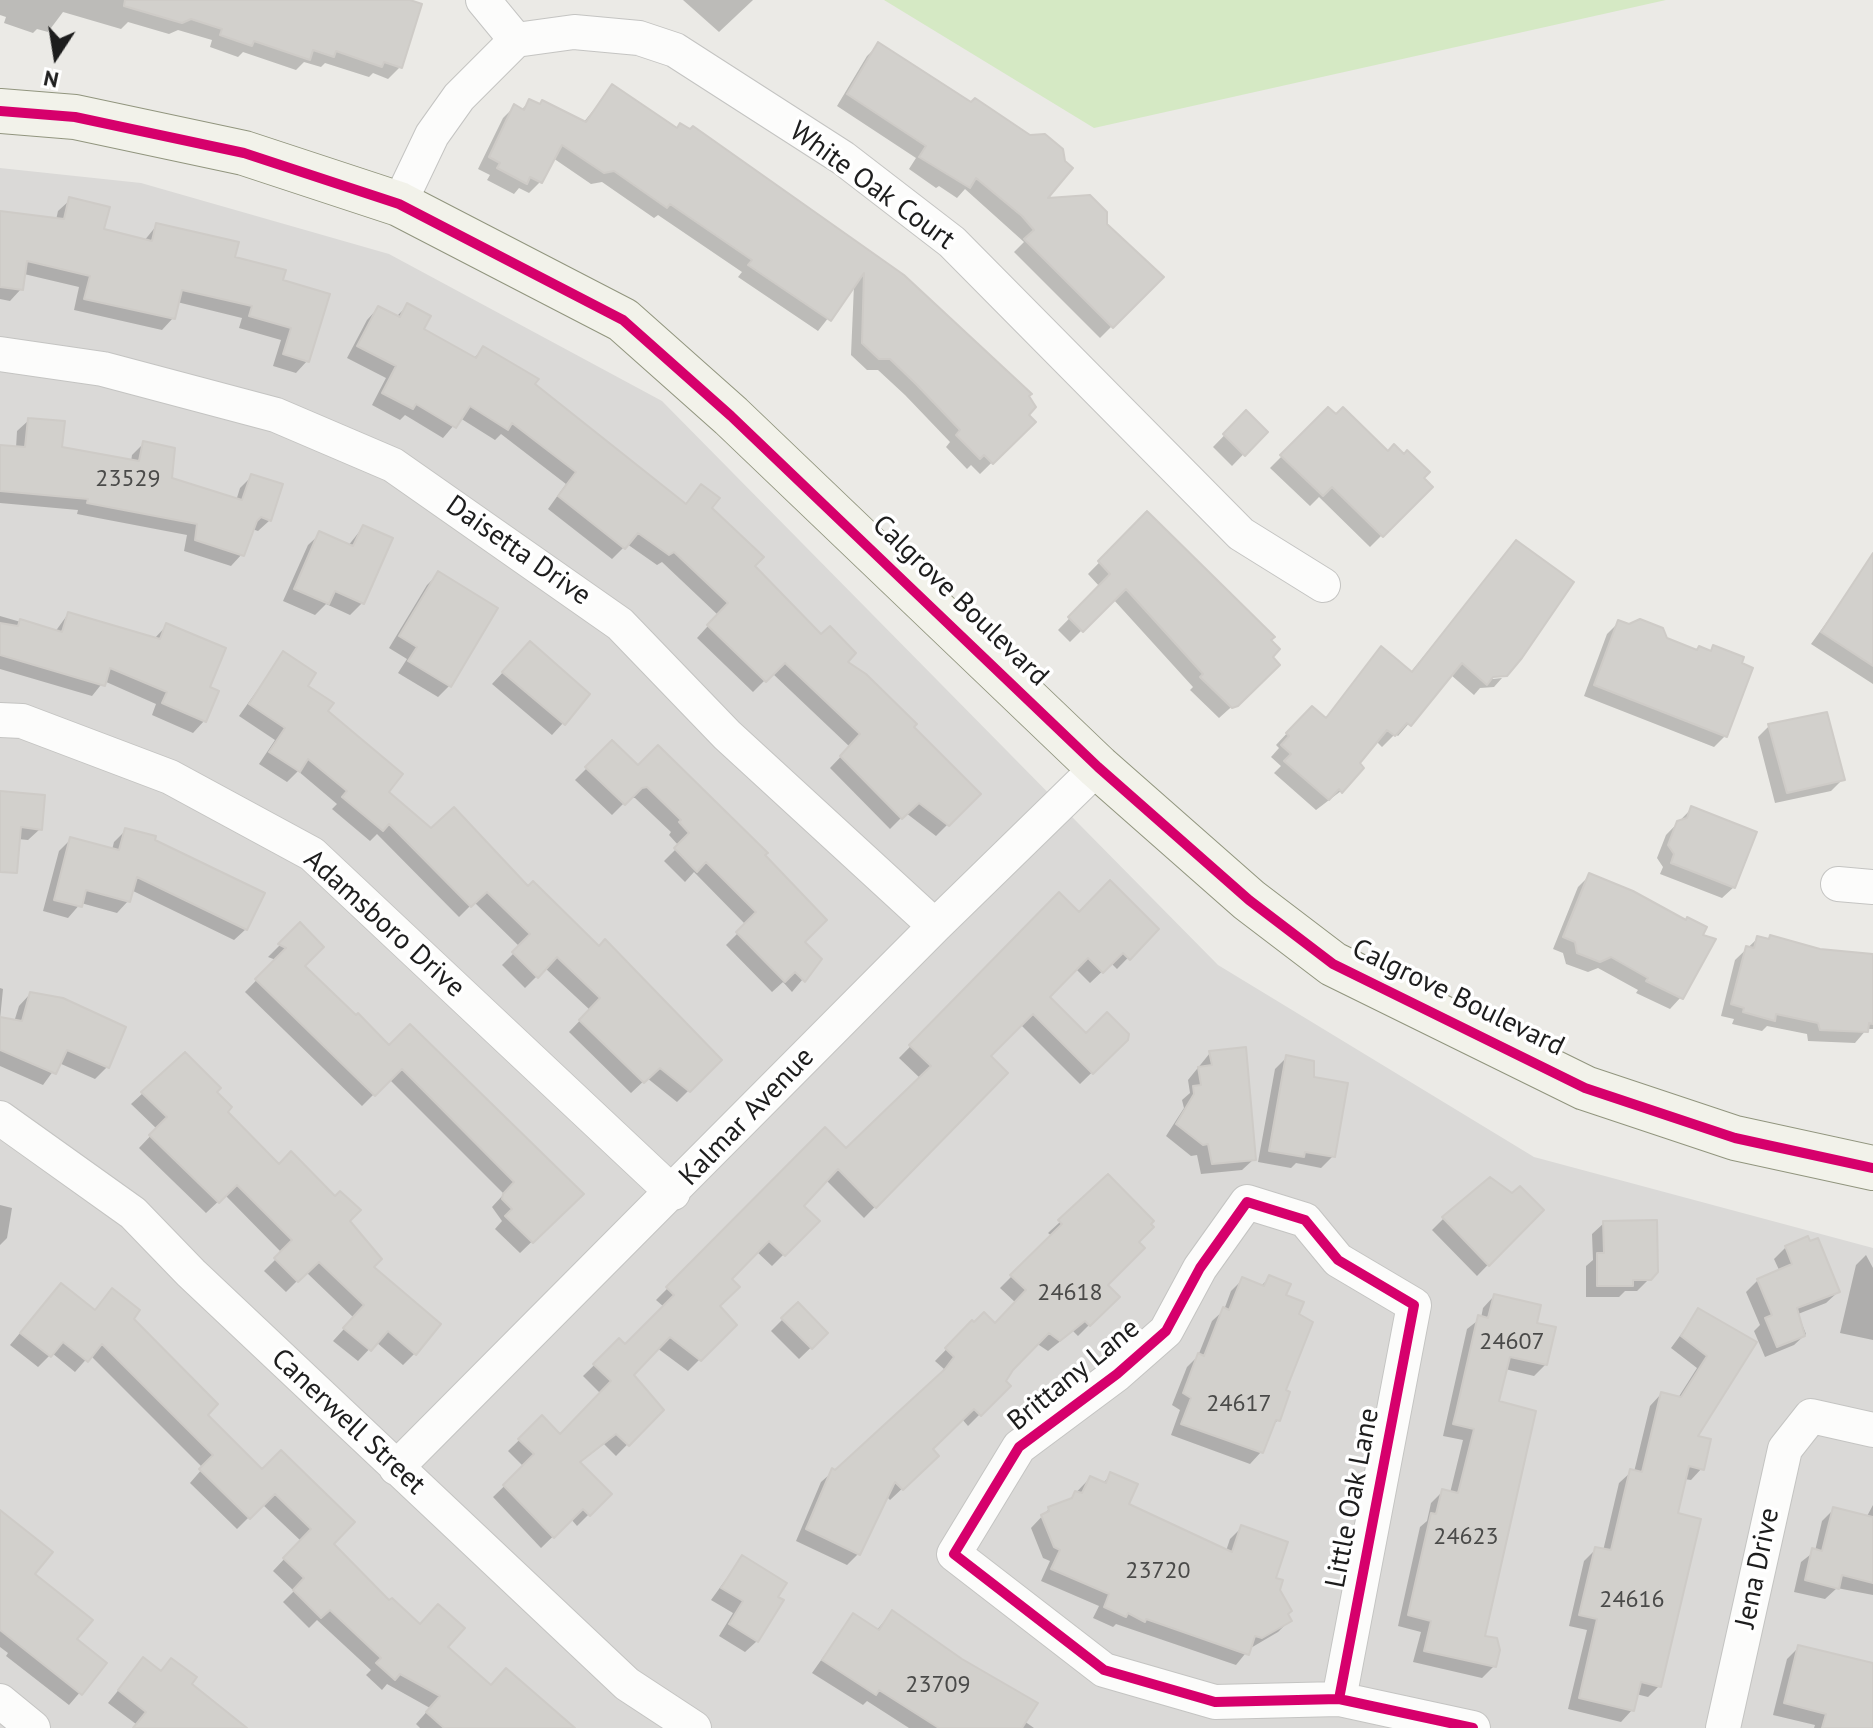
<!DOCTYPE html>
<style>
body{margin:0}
#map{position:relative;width:1873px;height:1728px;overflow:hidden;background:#ebeae6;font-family:"PT Sans",sans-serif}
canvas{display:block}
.north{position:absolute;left:16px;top:16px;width:80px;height:80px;-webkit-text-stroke:6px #fff;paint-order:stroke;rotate:192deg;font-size:22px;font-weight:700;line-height:32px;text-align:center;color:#1d1d1d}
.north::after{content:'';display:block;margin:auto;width:28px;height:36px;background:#1d1d1d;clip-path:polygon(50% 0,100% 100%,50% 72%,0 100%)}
</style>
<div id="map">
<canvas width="1873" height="1728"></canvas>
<div class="north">N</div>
</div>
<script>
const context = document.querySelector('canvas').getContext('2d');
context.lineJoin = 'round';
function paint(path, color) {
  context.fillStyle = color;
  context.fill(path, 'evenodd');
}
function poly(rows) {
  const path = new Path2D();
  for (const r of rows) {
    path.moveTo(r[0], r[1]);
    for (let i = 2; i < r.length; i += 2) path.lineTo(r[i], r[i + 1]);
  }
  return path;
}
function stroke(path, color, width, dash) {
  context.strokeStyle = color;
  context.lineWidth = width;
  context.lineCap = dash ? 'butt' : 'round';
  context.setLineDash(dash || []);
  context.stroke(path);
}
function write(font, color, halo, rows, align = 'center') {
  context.font = font + ' "PT Sans",sans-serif';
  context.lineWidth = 7;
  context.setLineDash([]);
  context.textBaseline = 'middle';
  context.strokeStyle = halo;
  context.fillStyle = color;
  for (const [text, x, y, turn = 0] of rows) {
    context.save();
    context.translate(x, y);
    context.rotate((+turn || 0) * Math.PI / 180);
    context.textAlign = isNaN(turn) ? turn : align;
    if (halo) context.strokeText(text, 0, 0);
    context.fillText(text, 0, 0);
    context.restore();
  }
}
paint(poly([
 [0,168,141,183,389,254,662,401,1218,965,1534,1157,1873,1248,1873,1728,0,1728]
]), '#dad9d7');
paint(poly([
 [884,0,1666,0,1094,128]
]), '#d5e9c4');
paint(poly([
 [0,0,405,0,400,67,388,79,373,73,369,77,325,63,321,67,304,62,296,70,243,52,238,57,210,47,212,40,178,30,169,34,128,22,121,29,63,12,48,32,37,29,33,33,4,23,6,17,0,15],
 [683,0,753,0,719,32],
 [879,44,1044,201,1106,225,1161,277,1100,338,1014,252,1024,242,965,189,957,198,939,186,936,188,909,169,916,158,837,106,867,56],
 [612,87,902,276,1033,422,980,474,971,465,967,469,946,447,950,442,905,395,878,370,867,370,851,355,854,285,818,331,738,277,742,272,658,215,654,218,602,182,591,184,553,158,540,182,529,193,519,188,514,194,487,180,490,175,478,169,503,118,514,107,521,110,530,101,583,123],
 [70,200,102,231,144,241,157,225,280,281,307,361,296,373,273,366,281,340,239,328,242,318,177,302,173,318,162,330,74,310,79,287,24,274,21,289,10,301,0,299,0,213,56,220,58,211],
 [408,305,422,330,473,359,484,348,684,505,701,487,710,508,752,566,978,794,936,836,906,813,890,829,830,768,850,747,772,673,753,692,697,638,718,615,662,562,657,565,627,544,612,559,548,509,566,484,501,434,495,440,460,418,443,438,405,415,400,420,372,405,386,378,347,358,367,320,378,308,396,317],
 [1328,410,1430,487,1370,547,1319,497,1310,506,1270,468],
 [1246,413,1265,432,1232,466,1213,447],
 [29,420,60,449,131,462,132,455,144,443,170,479,236,501,240,488,252,476,270,520,258,531,252,529,242,554,231,566,184,551,187,535,77,514,78,510,0,503,0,447,16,448,17,431],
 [1147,514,1270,657,1266,676,1219,718,1190,690,1193,687,1113,599,1070,642,1058,630,1100,587,1088,574],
 [363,527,362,603,350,615,326,604,315,615,283,601,308,545,320,534,348,546],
 [1516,543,1483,676,1483,680,1502,678,1494,687,1480,688,1474,695,1451,675,1398,736,1395,734,1382,747,1376,741,1341,791,1316,810,1274,773,1281,766,1271,757,1279,748,1276,745,1302,717,1325,719,1381,649,1410,673],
 [438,574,450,685,438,697,398,673,407,659,389,648,427,585],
 [1860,576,1873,581,1873,684,1811,644],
 [68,614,154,639,167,625,208,688,217,692,204,721,193,733,152,715,156,704,104,681,92,696,0,669,0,616,55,632],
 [1619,622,1696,652,1709,652,1713,648,1725,736,1714,747,1584,696,1607,634],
 [283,654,386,792,432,831,528,889,719,1060,677,1102,647,1078,631,1093,569,1032,590,1010,545,968,525,988,502,965,520,947,474,902,459,917,377,834,370,841,332,809,337,804,298,771,287,782,259,764,275,740,239,716],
 [519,655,563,723,552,735,492,684],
 [1769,726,1843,779,1831,791,1775,803,1758,737],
 [612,743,638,768,763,854,802,942,819,960,792,992,783,982,772,992,726,945,746,925,694,872,685,882,664,861,679,846,669,835,671,832,635,798,629,798,612,815,575,780],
 [0,793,40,829,28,840,18,839,0,859],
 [1692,808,1734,887,1722,898,1660,874,1663,867,1657,858,1666,835],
 [126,830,153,841,246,929,234,940,131,890,128,901,117,913,81,903,68,918,43,911,59,851,71,839,112,850,114,842],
 [1590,875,1681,997,1670,1009,1636,993,1638,990,1598,968,1588,972,1566,964,1563,953,1553,949,1578,887],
 [1059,895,1079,915,1156,929,1117,969,1111,963,1090,983,1075,968,1047,997,1086,1036,1126,1039,1080,1084,1020,1024,988,1056,1005,1073,864,1218,825,1179,801,1206,817,1221,772,1266,756,1251,729,1279,718,1306,734,1325,688,1371,657,1348,631,1375,661,1410,616,1456,604,1444,579,1463,609,1494,577,1526,571,1519,541,1548,493,1497,524,1467,508,1451,542,1418,559,1436,601,1394,583,1376,619,1341,625,1346,664,1307,656,1300,825,1130,846,1151,921,1079,899,1058],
 [300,925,302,966,356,1018,581,1194,520,1253,495,1229,502,1221,492,1207,504,1194,389,1079,362,1106,245,992,276,960,268,957],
 [1758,938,1820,951,1873,956,1873,1029,1867,1029,1855,1043,1808,1041,1807,1034,1767,1026,1762,1031,1732,1024,1734,1019,1721,1016,1735,960],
 [0,988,3,989,0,1019,14,1022,19,1006,30,994,124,1028,107,1067,95,1079,59,1063,43,1085,0,1066],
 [1210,1053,1254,1159,1242,1170,1201,1174,1197,1155,1191,1156,1166,1136,1184,1108,1182,1100,1190,1093,1188,1080],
 [1287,1057,1312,1078,1333,1156,1321,1168,1296,1163,1291,1168,1258,1162,1275,1069],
 [214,1092,225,1112,279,1166,347,1221,415,1353,403,1365,376,1342,358,1361,333,1341,354,1318,306,1272,286,1292,264,1271,282,1253,225,1195,206,1213,139,1148,157,1129,131,1104,143,1093],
 [1513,1196,1541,1210,1477,1276,1432,1230,1444,1218],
 [0,1205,12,1208,7,1238,0,1245],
 [1060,1222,1136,1242,1106,1285,1117,1297,1078,1336,1073,1331,1048,1351,1036,1343,1003,1381,1008,1386,968,1426,962,1419,930,1449,925,1467,890,1500,886,1496,858,1554,847,1565,796,1541,821,1482,936,1380,944,1369,935,1361,972,1323,994,1325,1016,1303,1000,1288,1052,1236,1048,1233],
 [1604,1223,1650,1278,1637,1291,1625,1291,1619,1297,1586,1297,1586,1266,1593,1260,1592,1234],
 [1786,1247,1838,1292,1826,1303,1798,1314,1806,1334,1794,1345,1765,1357,1754,1331,1760,1325,1746,1292,1758,1280,1780,1272,1774,1259],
 [1866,1255,1873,1268,1873,1340,1840,1333,1856,1265],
 [1269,1278,1284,1296,1283,1392,1278,1420,1271,1427,1261,1452,1250,1464,1171,1435,1180,1410,1172,1405,1187,1367,1198,1356,1212,1321,1224,1310,1231,1291,1242,1280,1260,1287],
 [1494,1296,1535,1324,1546,1364,1534,1376,1505,1369,1497,1403,1483,1637,1494,1666,1482,1678,1413,1662,1421,1632,1398,1626,1420,1527,1427,1521,1431,1503,1443,1491,1450,1493,1463,1440,1443,1436,1467,1329,1481,1318,1483,1308],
 [50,1297,131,1319,205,1415,389,1603,490,1687,566,1728,420,1728,416,1724,430,1708,387,1684,382,1690,366,1675,371,1670,317,1620,309,1628,283,1602,294,1591,273,1571,301,1541,262,1504,237,1529,190,1483,203,1468,90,1355,75,1372,52,1353,38,1367,10,1345],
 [798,1304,826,1333,799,1359,771,1331],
 [1699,1310,1754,1342,1695,1437,1702,1468,1691,1480,1684,1479,1675,1515,1659,1686,1648,1697,1636,1694,1632,1710,1621,1722,1568,1709,1587,1630,1569,1626,1584,1561,1596,1549,1603,1551,1619,1483,1631,1472,1634,1472,1650,1406,1661,1394,1678,1398,1697,1368,1671,1348],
 [1111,1475,1126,1505,1226,1551,1230,1539,1241,1528,1274,1579,1289,1621,1278,1632,1249,1649,1236,1665,1116,1624,1113,1627,1093,1618,1099,1606,1041,1581,1050,1561,1043,1558,1031,1528,1049,1509,1066,1503,1090,1478,1102,1484],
 [1873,1505,1873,1595,1837,1588,1825,1599,1794,1592,1801,1562,1815,1551,1822,1521,1833,1510,1866,1518],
 [0,1513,33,1574,75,1640,105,1663,69,1705,6,1656,8,1653,0,1647],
 [742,1557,757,1641,745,1652,719,1636,733,1613,711,1600],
 [892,1612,961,1661,1035,1703,1024,1721,1034,1728,909,1728,867,1701,863,1705,812,1673,853,1615,876,1631],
 [1799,1647,1873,1704,1873,1728,1814,1728,1815,1725,1773,1715,1787,1659],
 [143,1660,159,1673,189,1684,234,1728,133,1728,136,1724,108,1703]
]), '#0003');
const building = poly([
 [125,0,410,0,422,4,402,68,384,62,382,67,336,51,334,57,313,50,310,60,254,41,252,46,220,35,222,29,191,19,182,23,124,6,125,0],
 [878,42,971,102,975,98,1030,135,1045,134,1063,149,1065,161,1073,168,1048,198,1090,195,1107,212,1107,224,1164,277,1113,328,1024,239,1034,230,1022,216,976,178,970,188,919,157,926,146,847,94,878,42],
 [612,84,677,128,680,123,690,129,693,126,904,275,1032,394,1029,396,1036,407,1029,415,1036,422,993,464,984,455,980,459,956,435,960,430,916,384,890,359,879,359,862,343,864,273,831,321,748,265,752,260,670,204,667,208,614,171,604,173,562,145,542,183,530,177,527,184,497,168,500,163,489,157,514,104,524,110,529,99,540,104,542,100,586,122,612,84],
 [69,197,110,207,104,229,152,241,156,223,239,242,235,257,286,270,283,280,330,294,309,362,283,354,291,328,249,316,252,306,182,290,175,319,84,299,90,276,27,261,23,290,0,287,0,211,64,219,69,197],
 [407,303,431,316,424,329,476,358,483,346,539,379,535,384,686,504,701,484,720,498,712,508,764,557,755,566,821,634,830,626,856,653,848,662,866,674,917,724,914,727,981,794,949,826,919,803,902,819,840,756,860,734,785,663,766,682,707,625,728,603,674,552,669,555,638,533,625,549,558,496,576,472,512,423,508,430,470,406,456,428,416,404,413,409,382,393,396,366,357,346,378,306,400,317,407,303],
 [1328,407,1336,414,1343,407,1388,451,1394,444,1404,454,1407,450,1430,472,1424,478,1433,487,1383,537,1332,487,1323,496,1280,455,1328,407],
 [1246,410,1268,432,1245,456,1223,434,1246,410],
 [28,418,65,421,62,447,139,461,143,441,175,448,172,478,242,500,251,474,283,484,271,521,261,517,257,521,244,556,195,540,197,524,87,503,88,499,0,491,0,445,25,447,28,418],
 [1147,511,1275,637,1271,640,1280,649,1273,657,1280,665,1238,706,1232,708,1200,677,1203,674,1126,589,1083,632,1068,617,1110,574,1098,561,1147,511],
 [363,525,393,538,364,604,335,591,329,604,294,589,319,531,353,546,363,525],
 [1516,540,1574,582,1522,658,1507,676,1493,677,1487,685,1462,663,1411,726,1407,723,1395,736,1387,730,1360,763,1364,768,1342,793,1339,789,1329,800,1284,761,1291,754,1281,745,1289,736,1286,733,1312,706,1326,718,1381,646,1412,672,1516,540],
 [1873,553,1873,666,1821,632,1873,553],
 [438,571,498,608,451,687,408,661,417,647,399,636,438,571],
 [68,612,160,639,166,623,226,648,210,687,219,691,206,722,162,703,167,692,110,668,105,686,0,655,0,623,18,626,20,619,62,632,68,612],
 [1640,619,1663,628,1667,638,1697,650,1699,646,1711,651,1713,645,1744,657,1742,663,1753,668,1727,737,1594,685,1618,620,1629,624,1640,619],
 [530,641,590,694,565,725,502,672,530,641],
 [283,651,316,673,308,686,334,703,328,711,403,774,389,792,431,828,454,807,528,886,533,881,599,946,605,939,722,1060,690,1092,660,1068,644,1083,579,1020,600,998,557,957,538,978,512,952,530,934,487,892,471,907,389,824,383,831,342,797,347,791,308,759,300,772,269,752,285,728,249,704,283,651],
 [1827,712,1845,780,1787,793,1768,724,1827,712],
 [612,740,638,765,658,745,768,853,765,855,827,920,805,942,822,959,805,982,795,972,785,982,736,932,756,912,706,862,697,872,674,848,689,833,679,822,681,820,647,787,642,788,625,805,585,767,612,740],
 [0,791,45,795,42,830,21,827,17,873,0,872,0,791],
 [1691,806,1757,832,1735,888,1671,863,1674,854,1668,845,1677,821,1687,818,1691,806],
 [125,828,156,836,155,840,265,893,247,930,137,877,130,902,86,890,82,907,54,900,70,837,119,850,125,828],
 [1589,873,1633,891,1686,920,1687,917,1707,927,1703,935,1716,939,1683,999,1646,981,1648,978,1611,957,1600,962,1577,953,1575,942,1563,937,1589,873],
 [1110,880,1159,929,1130,960,1123,953,1103,973,1088,958,1050,997,1086,1033,1107,1012,1129,1034,1128,1040,1093,1074,1033,1014,991,1056,1008,1073,876,1208,838,1169,804,1206,820,1221,785,1256,769,1241,732,1279,740,1287,720,1306,737,1325,701,1361,670,1337,634,1375,664,1410,629,1446,616,1434,580,1462,612,1494,590,1516,583,1509,554,1538,503,1485,534,1454,518,1439,542,1415,560,1434,611,1381,593,1364,619,1338,625,1344,674,1295,666,1287,825,1127,846,1148,931,1066,909,1045,1059,892,1079,912,1110,880],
 [300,922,324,947,305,966,356,1015,358,1013,389,1045,410,1024,584,1194,533,1243,505,1216,512,1209,502,1199,503,1194,514,1182,402,1069,375,1096,255,979,286,948,278,944,300,922],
 [1770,935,1820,949,1873,954,1873,1024,1869,1023,1868,1032,1820,1030,1818,1023,1776,1014,1775,1021,1743,1012,1744,1008,1731,1004,1746,946,1754,948,1757,936,1769,939,1770,935],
 [30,992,63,998,126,1027,109,1068,67,1050,56,1074,0,1050,0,1017,22,1021,30,992],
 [1246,1047,1256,1160,1212,1164,1208,1144,1203,1145,1176,1124,1194,1094,1193,1086,1201,1085,1198,1067,1212,1065,1209,1051,1246,1047],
 [185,1052,221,1088,217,1092,232,1107,228,1112,279,1164,291,1151,335,1196,340,1191,361,1210,350,1221,382,1259,374,1267,441,1324,416,1355,388,1331,371,1351,343,1328,364,1305,319,1262,298,1282,274,1258,292,1240,237,1185,219,1203,149,1135,167,1117,141,1092,185,1052],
 [1286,1055,1314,1061,1314,1077,1348,1083,1335,1157,1305,1152,1304,1157,1269,1151,1286,1055],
 [1108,1174,1154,1221,1151,1224,1154,1227,1139,1242,1145,1248,1108,1285,1120,1297,1090,1326,1085,1321,1060,1341,1049,1333,1013,1370,1006,1381,1011,1386,981,1416,974,1409,933,1449,939,1456,903,1490,895,1482,860,1555,806,1529,832,1468,835,1470,945,1369,954,1357,945,1348,972,1320,974,1322,984,1312,995,1323,1026,1290,1010,1275,1062,1224,1058,1220,1108,1174],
 [1490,1177,1512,1193,1520,1186,1544,1210,1489,1266,1442,1217,1490,1177],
 [1657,1220,1658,1272,1651,1280,1633,1280,1633,1286,1597,1286,1597,1253,1604,1253,1603,1221,1657,1220],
 [1808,1236,1810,1241,1818,1238,1840,1292,1797,1308,1805,1336,1777,1347,1765,1318,1772,1315,1757,1279,1792,1264,1785,1246,1808,1236],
 [1269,1275,1291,1284,1286,1295,1304,1302,1299,1314,1313,1322,1286,1390,1290,1392,1280,1421,1276,1420,1263,1453,1181,1424,1191,1398,1183,1393,1198,1353,1204,1356,1223,1307,1229,1310,1242,1277,1264,1286,1269,1275],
 [61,1283,95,1310,112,1288,140,1310,134,1319,218,1404,208,1415,262,1469,281,1450,355,1522,334,1544,389,1600,392,1598,420,1624,438,1604,465,1628,448,1647,491,1685,506,1668,575,1728,444,1728,426,1712,440,1696,400,1674,395,1680,376,1663,381,1658,330,1610,321,1618,293,1590,304,1578,283,1558,311,1529,275,1494,250,1519,199,1469,213,1455,102,1344,88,1362,63,1342,51,1357,20,1333,61,1283],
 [1494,1294,1541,1305,1537,1323,1556,1327,1547,1365,1510,1357,1499,1401,1536,1411,1485,1636,1497,1638,1500,1650,1496,1667,1424,1651,1431,1621,1408,1615,1431,1513,1436,1514,1442,1489,1458,1493,1474,1429,1453,1424,1456,1412,1478,1315,1488,1318,1494,1294],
 [798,1302,828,1333,812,1349,781,1318,798,1302],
 [1698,1308,1757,1342,1698,1436,1711,1439,1704,1470,1689,1466,1678,1513,1701,1519,1661,1687,1641,1682,1634,1711,1579,1698,1597,1619,1579,1615,1595,1547,1611,1550,1630,1469,1642,1472,1661,1392,1681,1397,1707,1356,1681,1336,1698,1308],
 [1110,1472,1138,1484,1129,1504,1232,1552,1241,1525,1288,1542,1276,1578,1283,1580,1280,1590,1292,1611,1288,1614,1292,1621,1262,1638,1255,1636,1249,1655,1146,1619,1145,1622,1128,1613,1126,1617,1104,1607,1109,1594,1051,1569,1060,1550,1054,1547,1041,1515,1049,1511,1048,1507,1072,1498,1075,1491,1082,1493,1090,1476,1106,1483,1110,1472],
 [1833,1507,1873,1517,1873,1583,1842,1575,1839,1589,1805,1580,1812,1548,1822,1551,1833,1507],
 [0,1510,53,1552,35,1574,93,1620,77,1639,107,1663,82,1695,0,1630,0,1510],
 [742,1555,787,1583,778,1597,784,1600,758,1642,729,1624,743,1601,721,1588,742,1555],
 [892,1610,962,1659,1038,1703,1022,1728,939,1728,879,1690,876,1695,822,1660,853,1613,879,1630,892,1610],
 [1798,1645,1873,1663,1873,1728,1822,1728,1826,1714,1784,1703,1798,1645],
 [143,1657,161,1671,171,1658,197,1677,192,1684,247,1728,133,1728,146,1712,118,1690,143,1657]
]);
paint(building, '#d2d0cc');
stroke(building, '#cecbc7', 2);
const street = poly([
 [483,0,516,40],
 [399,204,432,135,459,97,516,40,574,32,639,38,675,50,843,158,952,242,1241,534,1323,585],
 [0,354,103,369,276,415,393,465,620,624,727,735,935,926],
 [0,720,22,721,170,777,312,854,673,1193],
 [1838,884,1873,887],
 [0,1118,133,1213,191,1273,627,1684,694,1728],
 [396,1468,935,926,1098,767],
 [1339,1699,1414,1305,1338,1260,1305,1220,1247,1202,1200,1268,1166,1331,1117,1374,1019,1447,954,1554,1104,1670,1215,1702,1339,1699,1473,1728],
 [0,1701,33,1728],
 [1723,1728,1785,1449,1811,1416,1873,1430]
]);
const secondary = poly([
 [0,111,75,117,244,153,399,204,623,320,731,416,1098,767,1249,900,1333,964,1585,1088,1735,1138,1873,1168]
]);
stroke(street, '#c4c4c2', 36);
stroke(secondary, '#91957e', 46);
stroke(street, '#fcfcfb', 34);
stroke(secondary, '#f2f2ea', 44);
stroke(poly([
 [0,111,75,117,244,153,399,204,623,320,731,416,1098,767,1249,900,1333,964,1585,1088,1735,1138,1873,1168],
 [1339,1699,1414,1305,1338,1260,1305,1220,1247,1202,1200,1268,1166,1331,1117,1374,1019,1447,954,1554,1104,1670,1215,1702,1339,1699,1473,1728]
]), '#d6006c', 10);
write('24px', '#4a4a49', null, [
 ["23529",128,479],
 ["24618",1070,1293],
 ["24607",1512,1342],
 ["24617",1239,1404],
 ["24623",1466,1537],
 ["23720",1158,1571],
 ["24616",1632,1600],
 ["23709",938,1685]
]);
write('28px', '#1d1d1d', '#fff', [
 ["White Oak Court",872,186,36],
 ["Daisetta Drive",518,551,35],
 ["Calgrove Boulevard",960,601,44],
 ["Adamsboro Drive",384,924,42],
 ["Calgrove Boulevard",1458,998,26],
 ["Kalmar Avenue",747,1117,-46],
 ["Brittany Lane",1074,1375,-39],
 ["Canerwell Street",348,1422,43],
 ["Little Oak Lane",1353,1498,-79],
 ["Jena Drive",1758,1568,-78]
]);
</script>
